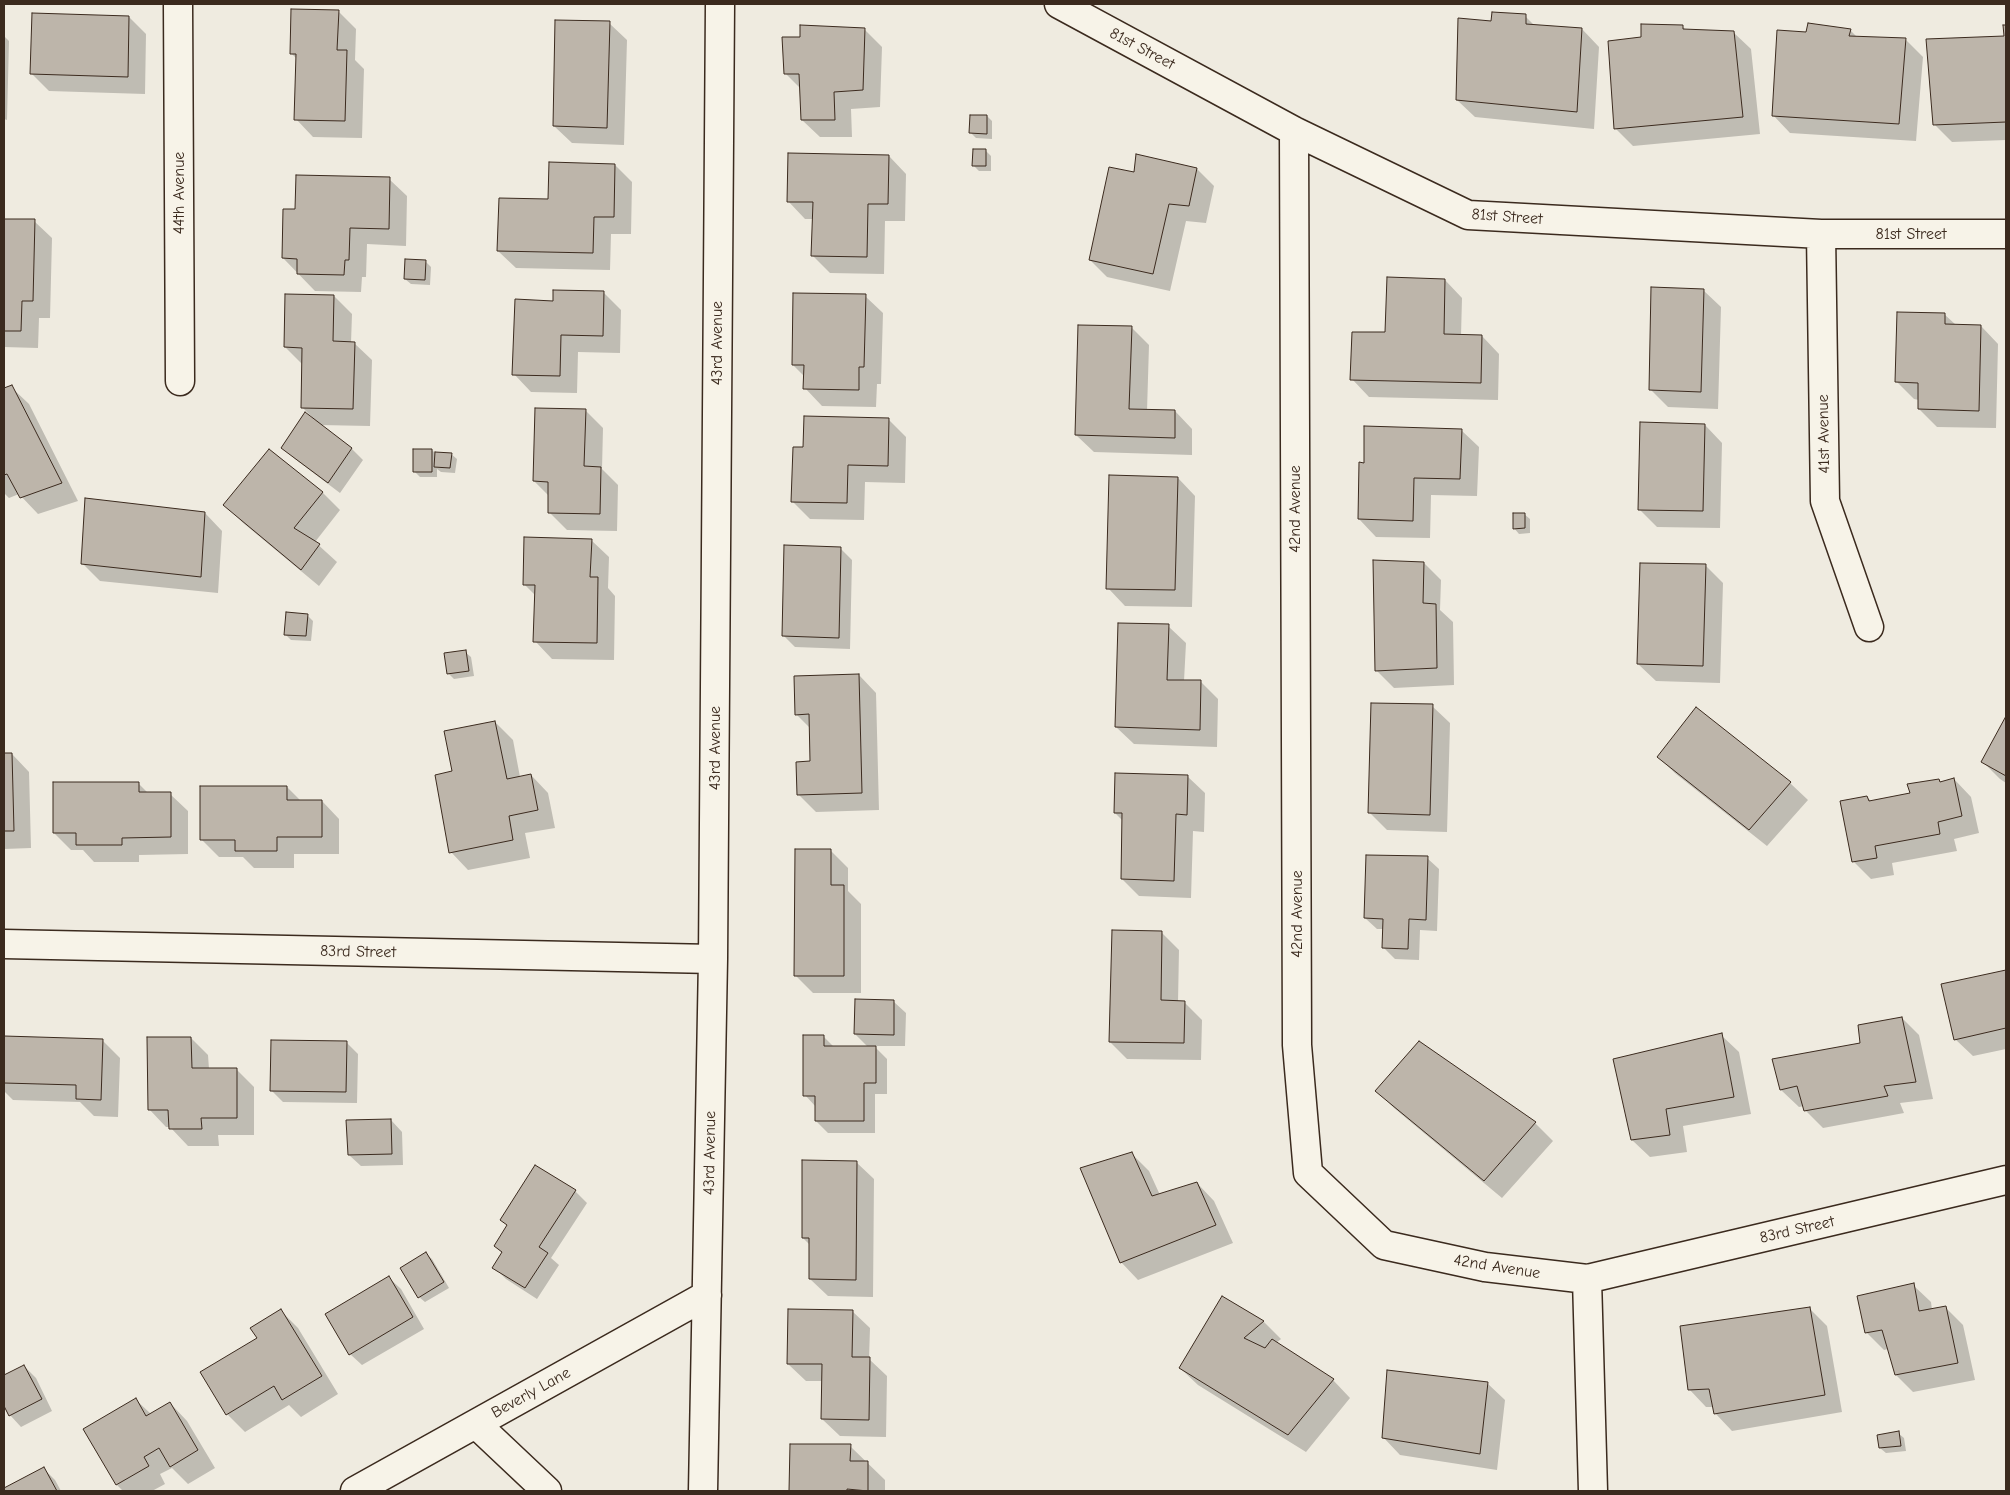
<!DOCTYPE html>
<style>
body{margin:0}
#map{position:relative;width:2010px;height:1495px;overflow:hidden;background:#efebe0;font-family:"Comic Neue",sans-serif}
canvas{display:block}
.frame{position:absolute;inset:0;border:5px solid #3b2a1e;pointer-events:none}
</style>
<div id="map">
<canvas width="2010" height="1495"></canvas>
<div class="frame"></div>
</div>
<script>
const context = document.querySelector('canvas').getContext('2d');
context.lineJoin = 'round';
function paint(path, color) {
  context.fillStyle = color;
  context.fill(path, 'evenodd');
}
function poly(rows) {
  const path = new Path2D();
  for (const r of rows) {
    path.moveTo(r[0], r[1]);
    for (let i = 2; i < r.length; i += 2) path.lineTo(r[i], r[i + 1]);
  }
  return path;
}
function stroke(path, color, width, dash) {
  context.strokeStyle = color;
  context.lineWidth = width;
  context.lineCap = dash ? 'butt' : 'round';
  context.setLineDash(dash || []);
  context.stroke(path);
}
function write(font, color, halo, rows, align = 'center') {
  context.font = font + ' "Comic Neue",sans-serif';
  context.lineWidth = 5;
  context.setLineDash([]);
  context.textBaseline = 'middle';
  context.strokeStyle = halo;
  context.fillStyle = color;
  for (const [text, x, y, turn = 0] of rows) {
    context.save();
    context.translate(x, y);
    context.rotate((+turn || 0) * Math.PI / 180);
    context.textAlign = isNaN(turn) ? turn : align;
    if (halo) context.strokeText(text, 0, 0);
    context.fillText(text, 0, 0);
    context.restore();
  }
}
paint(poly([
 [338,11,356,29,355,60,364,69,362,138,313,137,296,119,297,59,291,53],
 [1525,16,1535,26,1582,29,1599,47,1594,129,1475,117,1457,100,1492,23],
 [129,17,146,34,145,94,49,91,32,74],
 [609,23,627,40,624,145,572,143,554,126],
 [1682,26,1687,31,1733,32,1751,49,1760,134,1633,146,1615,128],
 [2005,26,2006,26,2006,140,1952,142,1934,124,2006,37],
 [864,29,882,47,880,107,851,109,852,137,820,137,802,120,801,89,785,73,801,39],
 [1850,30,1858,38,1905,39,1923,57,1916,141,1790,133,1773,115,1807,34],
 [4,36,9,41,7,120,4,119],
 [987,116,992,121,992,139,976,138,971,133],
 [985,150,991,156,991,171,979,171,974,166],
 [889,156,906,174,905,221,885,221,884,274,830,273,813,256,814,219,805,219,788,201],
 [615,165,632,182,631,234,611,234,610,270,516,268,498,251,549,200],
 [1197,169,1214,186,1206,223,1186,221,1170,291,1107,277,1090,260,1135,174],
 [389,179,407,196,406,246,367,244,366,277,362,277,361,292,315,291,283,258,296,210],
 [4,220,34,221,52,238,50,318,39,318,38,348,4,347],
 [425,261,431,267,430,285,411,284,405,279],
 [1445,280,1462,298,1461,336,1482,336,1499,354,1498,400,1369,397,1352,379,1387,334],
 [1703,290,1721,307,1718,409,1668,407,1650,389],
 [603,292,621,310,620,353,578,352,577,393,531,392,514,374,554,302],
 [334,296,352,314,351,343,354,343,372,360,370,426,320,425,351,448,363,460,340,493,295,459,283,447,312,417,302,407,303,365,285,347],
 [865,296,883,313,881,384,877,384,876,407,822,406,805,388,805,377,793,365],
 [1944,314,1956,325,1981,326,1998,344,1996,428,1937,427,1919,409,1919,400,1914,399,1897,382],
 [1131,327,1149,345,1147,411,1175,411,1192,429,1192,455,1094,452,1076,435],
 [11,387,29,404,78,501,38,514,19,494,9,498,4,493,4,390],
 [585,410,603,428,602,469,618,485,617,531,567,530,549,512,549,496,534,481],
 [888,419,906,437,905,483,865,482,864,520,810,519,793,502,805,448],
 [1705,425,1722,443,1720,528,1657,527,1639,509],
 [1461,430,1479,447,1477,496,1431,495,1430,538,1376,537,1359,519,1365,464],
 [269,450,323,493,340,510,315,542,337,562,319,586,242,522,225,504],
 [432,450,435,453,451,454,457,459,455,473,441,472,437,469,437,477,420,477,414,471],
 [1178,478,1195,496,1192,607,1125,606,1108,588],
 [205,513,222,531,218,593,100,581,82,563],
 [1524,514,1530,519,1530,533,1519,534,1514,528],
 [591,540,609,557,608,588,615,596,614,660,552,659,535,641,536,596,524,584],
 [840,548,852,560,850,649,795,647,783,635],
 [1424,563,1441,580,1440,610,1453,622,1454,685,1394,688,1376,670],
 [1705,565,1723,583,1720,683,1656,681,1638,664],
 [307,615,313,621,311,641,291,640,285,634],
 [1168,626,1186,643,1184,681,1200,681,1218,699,1217,747,1134,744,1116,727],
 [465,652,471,657,474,676,454,679,448,673],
 [859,675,876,693,879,810,816,812,798,794,811,763,810,728,796,714],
 [1432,706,1450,723,1447,832,1387,830,1370,813],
 [1696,709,1790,783,1808,800,1767,846,1676,774,1658,757],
 [2006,718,2006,783,2000,779,1983,762],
 [495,722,513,740,520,777,531,775,548,793,555,828,525,833,530,858,468,870,451,852,453,772],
 [4,754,12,754,29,772,31,848,4,849],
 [1187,776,1205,793,1204,832,1193,831,1191,898,1139,896,1122,879,1123,821,1115,813],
 [1954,779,1971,797,1979,833,1954,839,1957,851,1892,863,1894,875,1871,879,1853,861,1867,797,1871,801,1912,794,1939,780,1941,783],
 [138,783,149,794,170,794,188,811,188,854,139,855,139,862,94,862,83,850,71,850,54,833],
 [287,787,301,801,322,801,339,819,339,854,294,854,294,868,254,868,243,857,219,857,202,840],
 [830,850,848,868,848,891,861,904,861,993,813,993,796,976],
 [1427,858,1439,869,1437,931,1420,930,1419,960,1395,959,1383,947,1384,929,1377,929,1365,918],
 [1162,933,1179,950,1178,1002,1184,1002,1202,1020,1201,1060,1127,1059,1110,1042],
 [2006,971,2006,1049,1973,1056,1955,1039,1943,985],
 [894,1002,906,1013,905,1046,874,1046,887,1059,887,1094,875,1094,875,1133,828,1133,816,1121,816,1107,805,1095,823,1036,834,1047,868,1047,855,1034],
 [1902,1018,1919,1035,1933,1099,1900,1103,1904,1113,1823,1128,1805,1110,1804,1106,1799,1107,1781,1090,1862,1044],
 [1721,1035,1739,1052,1751,1114,1683,1126,1687,1152,1650,1157,1632,1140],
 [4,1038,102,1040,120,1058,118,1117,94,1116,80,1102,13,1100,4,1091],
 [191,1038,208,1055,209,1069,236,1069,254,1087,254,1135,218,1135,219,1146,188,1146,170,1127,166,1127,149,1109],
 [346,1042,358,1054,357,1103,283,1102,271,1090],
 [1420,1043,1535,1123,1553,1141,1502,1198,1394,1108,1377,1091],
 [391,1120,402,1132,403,1165,361,1166,349,1155],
 [1132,1154,1149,1171,1160,1195,1197,1183,1214,1201,1233,1243,1138,1280,1121,1262],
 [856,1162,874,1179,873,1297,828,1296,810,1279,810,1245,803,1238],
 [536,1166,575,1191,587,1203,551,1258,559,1265,537,1299,506,1279,494,1267,503,1254,495,1246,508,1226,501,1220],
 [426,1254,432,1259,449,1288,425,1302,419,1297],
 [389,1278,401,1289,424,1329,362,1365,350,1354],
 [1913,1285,1931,1302,1932,1310,1945,1307,1963,1325,1975,1380,1913,1392,1896,1375,1888,1349,1884,1350,1866,1332],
 [1223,1298,1264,1322,1281,1339,1276,1343,1333,1380,1350,1398,1306,1452,1198,1385,1180,1368],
 [1809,1308,1827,1326,1842,1412,1732,1431,1715,1413,1714,1407,1706,1407,1689,1389],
 [281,1311,298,1328,338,1394,301,1417,289,1405,245,1432,227,1414,202,1373,259,1339],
 [852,1311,870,1328,869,1359,887,1376,886,1437,840,1436,822,1419,823,1381,806,1381,788,1364],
 [24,1366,36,1378,52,1411,21,1427,10,1415,4,1403,4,1377],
 [1487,1383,1505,1400,1497,1470,1400,1455,1383,1437],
 [136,1400,151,1414,170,1403,187,1421,215,1468,188,1484,172,1468,160,1474,165,1484,152,1491,123,1491,117,1485],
 [1898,1433,1904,1438,1906,1451,1886,1453,1880,1448],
 [791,1445,850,1446,885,1480,885,1491,791,1491],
 [43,1468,55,1480,61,1491,4,1491]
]), '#0003');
const building = poly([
 [291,9,339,10,337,50,347,50,345,121,294,120,296,54,290,54,291,9],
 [1492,12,1526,14,1526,24,1582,28,1577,112,1456,100,1458,18,1491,21,1492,12],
 [32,13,129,16,128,77,30,74,32,13],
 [555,20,610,21,607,128,553,126,555,20],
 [1808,23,1851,29,1849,36,1906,38,1899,124,1772,116,1777,30,1806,32,1808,23],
 [1641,24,1683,25,1683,29,1734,31,1743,117,1614,129,1608,41,1641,37,1641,24],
 [800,25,865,28,863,90,834,92,835,120,801,120,799,74,784,74,782,37,800,37,800,25],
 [2003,25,2006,25,2006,122,1933,125,1926,39,2004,36,2003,25],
 [970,115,987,115,987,134,969,133,970,115],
 [973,149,986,149,986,166,972,166,973,149],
 [788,153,889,155,888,204,868,204,867,257,811,256,813,202,787,202,788,153],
 [1136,154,1197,168,1189,206,1169,204,1153,274,1089,260,1109,167,1134,172,1136,154],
 [549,162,615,164,614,217,594,217,593,253,497,251,499,198,548,199,549,162],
 [296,175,390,177,389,229,350,228,349,260,345,260,344,275,297,274,297,259,282,258,283,209,295,209,296,175],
 [4,219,35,219,33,301,22,301,21,331,4,331,4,219],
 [405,259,426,260,425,280,404,279,405,259],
 [1387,277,1445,279,1444,334,1482,335,1481,383,1350,380,1352,332,1385,332,1387,277],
 [1651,287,1704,289,1701,392,1649,390,1651,287],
 [553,290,604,291,603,336,561,335,560,376,512,375,515,299,553,301,553,290],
 [793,293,866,294,864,367,859,367,859,390,803,389,804,365,792,365,793,293],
 [285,294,334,295,333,341,355,342,353,409,301,408,302,348,284,347,285,294],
 [1897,312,1945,313,1945,324,1981,325,1979,411,1918,409,1918,383,1895,382,1897,312],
 [1078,325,1132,326,1129,409,1175,410,1175,438,1075,435,1078,325],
 [12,385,62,483,20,498,7,474,4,475,4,388,12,385],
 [535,408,586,409,584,466,601,467,600,514,548,513,548,482,533,481,535,408],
 [305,412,352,448,328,483,281,448,305,412],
 [804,416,889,418,888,466,848,465,847,503,791,502,793,447,803,447,804,416],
 [1640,422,1705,424,1703,511,1638,510,1640,422],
 [1364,426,1462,429,1460,479,1414,478,1413,521,1358,519,1359,462,1364,463,1364,426],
 [269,449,323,492,294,528,320,544,301,570,223,505,269,449],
 [413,449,432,449,432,472,413,472,413,449],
 [435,452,452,453,450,468,434,467,435,452],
 [1109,475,1178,477,1175,590,1106,589,1109,475],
 [85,498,205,512,201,577,81,564,85,498],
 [1513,513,1525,513,1525,528,1513,529,1513,513],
 [524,537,592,539,590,577,598,577,597,643,533,642,535,585,523,585,524,537],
 [784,545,841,547,839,638,782,636,784,545],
 [1373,560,1424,562,1423,603,1436,604,1437,668,1375,671,1373,560],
 [1640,563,1706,564,1703,666,1637,664,1640,563],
 [286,612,308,614,306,636,284,635,286,612],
 [1118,623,1169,624,1167,680,1201,680,1200,730,1115,727,1118,623],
 [466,650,469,671,447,674,444,653,466,650],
 [859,674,862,793,797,795,796,762,810,761,809,714,795,715,794,676,859,674],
 [1371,703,1433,704,1430,815,1368,813,1371,703],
 [1696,707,1791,782,1749,830,1657,757,1696,707],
 [2006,716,2006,776,1981,762,2006,716],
 [495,721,507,779,531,774,538,810,509,816,513,840,449,853,435,775,452,771,444,731,495,721],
 [4,753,12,753,14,831,4,831,4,753],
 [1115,773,1188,775,1187,815,1176,814,1174,881,1121,879,1122,813,1114,813,1115,773],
 [1954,778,1962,816,1938,822,1940,834,1875,846,1877,858,1852,862,1840,801,1867,796,1869,801,1910,793,1907,784,1939,779,1940,782,1954,778],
 [53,782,139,782,139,792,171,792,171,837,122,838,122,845,76,845,76,833,53,833,53,782],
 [200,786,287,786,287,800,322,800,322,837,277,837,277,851,235,851,235,840,200,840,200,786],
 [795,849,831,849,831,885,844,885,844,976,794,976,795,849],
 [1366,855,1428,856,1426,920,1409,919,1408,949,1382,948,1383,919,1364,918,1366,855],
 [1112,930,1162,931,1161,1000,1185,1001,1184,1043,1109,1042,1112,930],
 [2006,970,2006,1028,1954,1040,1941,984,2006,970],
 [855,999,894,1000,894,1035,854,1034,855,999],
 [1902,1017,1916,1082,1884,1086,1888,1096,1804,1111,1797,1086,1780,1090,1772,1059,1860,1043,1858,1025,1902,1017],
 [1722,1033,1734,1097,1666,1109,1670,1135,1631,1140,1613,1059,1722,1033],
 [803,1035,824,1035,824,1046,876,1046,876,1083,864,1083,864,1121,815,1121,815,1096,803,1096,803,1035],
 [4,1036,103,1039,101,1100,76,1099,76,1085,4,1083,4,1036],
 [147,1037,191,1037,192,1068,237,1068,237,1118,201,1118,202,1129,169,1129,168,1110,148,1110,147,1037],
 [271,1040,347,1041,346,1092,270,1091,271,1040],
 [1419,1041,1536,1122,1484,1181,1375,1091,1419,1041],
 [391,1119,392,1154,348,1155,346,1120,391,1119],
 [1132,1152,1152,1196,1197,1182,1216,1225,1120,1263,1080,1168,1132,1152],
 [802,1160,857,1161,856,1280,809,1279,809,1238,802,1238,802,1160],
 [535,1165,576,1190,539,1247,548,1253,525,1288,492,1268,502,1252,494,1246,507,1225,500,1220,535,1165],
 [426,1252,444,1282,418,1298,400,1268,426,1252],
 [389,1276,413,1317,349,1355,325,1314,389,1276],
 [1914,1283,1919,1311,1946,1306,1958,1363,1895,1375,1882,1330,1865,1333,1857,1296,1914,1283],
 [1222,1296,1264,1321,1244,1338,1265,1348,1272,1339,1334,1379,1288,1435,1179,1368,1222,1296],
 [1810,1307,1825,1395,1714,1414,1709,1389,1688,1390,1680,1326,1810,1307],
 [281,1309,322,1376,282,1400,274,1386,226,1415,200,1372,257,1338,250,1328,281,1309],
 [788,1309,853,1310,852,1357,870,1357,869,1420,821,1419,822,1364,787,1364,788,1309],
 [24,1365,42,1399,9,1416,4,1406,4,1375,24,1365],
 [1387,1370,1488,1382,1480,1454,1382,1438,1387,1370],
 [136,1398,146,1416,170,1402,198,1450,170,1467,159,1448,144,1457,149,1466,116,1485,83,1429,136,1398],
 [1899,1431,1901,1446,1879,1448,1877,1435,1899,1431],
 [790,1444,851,1444,850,1461,868,1461,868,1491,847,1489,847,1491,789,1491,790,1444],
 [44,1467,57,1491,4,1491,4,1488,44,1467]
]);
paint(building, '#bdb5aa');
stroke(building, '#3b2a1e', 1);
const minor = poly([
 [178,4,180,381],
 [1059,4,1294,131,1468,215,1821,234,2006,234],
 [1294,131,1297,1045,1308,1173,1384,1245,1485,1267,1587,1279,2006,1180],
 [1821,234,1825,501,1869,627],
 [4,944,713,959],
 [1587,1279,1593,1491],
 [476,1424,547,1491],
 [355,1491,707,1295],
 [703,1491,713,959,720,4]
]);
stroke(minor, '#3b2a1e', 31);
stroke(minor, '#f7f3e8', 28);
write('16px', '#3b2a1e', '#f7f3e8', [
 ["81st Street",1142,49,28],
 ["44th Avenue",179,193,-90],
 ["81st Street",1507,217,4],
 ["81st Street",1911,234],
 ["43rd Avenue",717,343,-90],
 ["41st Avenue",1824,434,-91],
 ["42nd Avenue",1295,509,-90],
 ["43rd Avenue",715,748,-90],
 ["42nd Avenue",1297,914,-90],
 ["83rd Street",358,952,1],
 ["43rd Avenue",710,1153,-89],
 ["83rd Street",1797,1230,-13],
 ["42nd Avenue",1497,1267,9],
 ["Beverly Lane",531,1393,-29]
]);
</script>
